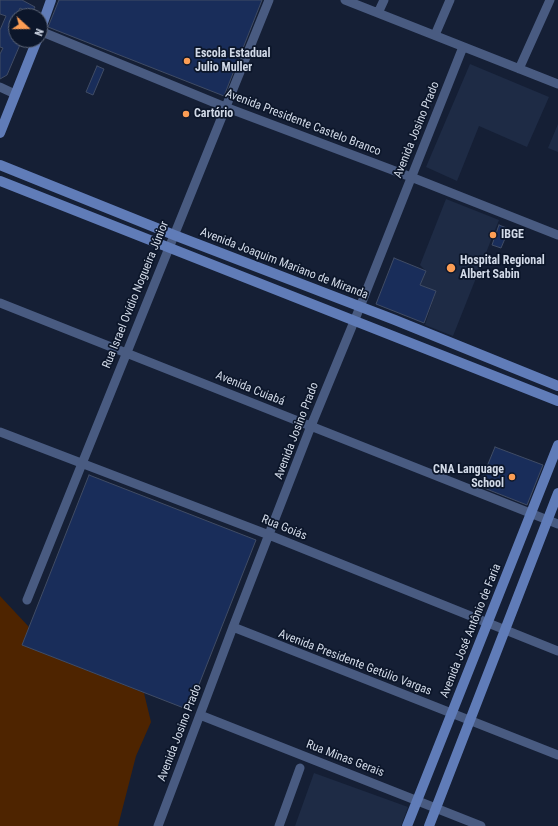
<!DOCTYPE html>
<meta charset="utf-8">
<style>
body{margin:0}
#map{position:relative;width:558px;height:826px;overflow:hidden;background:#151f35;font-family:"Roboto Condensed",sans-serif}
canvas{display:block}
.north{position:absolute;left:8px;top:8px;width:40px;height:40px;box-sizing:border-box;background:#0c162a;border:1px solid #5b6476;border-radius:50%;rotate:111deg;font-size:11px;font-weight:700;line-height:16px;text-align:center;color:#d1d9e7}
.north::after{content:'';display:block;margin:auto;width:14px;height:18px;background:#fc9d54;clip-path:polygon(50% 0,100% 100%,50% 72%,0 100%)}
</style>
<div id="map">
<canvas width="558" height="826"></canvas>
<div class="north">N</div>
</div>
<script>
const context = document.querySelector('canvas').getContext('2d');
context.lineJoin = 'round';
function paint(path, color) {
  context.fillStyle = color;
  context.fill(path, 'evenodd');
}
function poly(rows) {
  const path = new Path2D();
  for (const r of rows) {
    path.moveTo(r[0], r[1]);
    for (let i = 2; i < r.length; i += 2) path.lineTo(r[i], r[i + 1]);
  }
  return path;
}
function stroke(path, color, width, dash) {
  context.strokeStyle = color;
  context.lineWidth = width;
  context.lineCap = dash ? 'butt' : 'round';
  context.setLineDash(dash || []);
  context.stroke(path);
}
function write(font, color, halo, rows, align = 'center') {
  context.font = font + ' "Roboto Condensed",sans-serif';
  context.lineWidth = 3.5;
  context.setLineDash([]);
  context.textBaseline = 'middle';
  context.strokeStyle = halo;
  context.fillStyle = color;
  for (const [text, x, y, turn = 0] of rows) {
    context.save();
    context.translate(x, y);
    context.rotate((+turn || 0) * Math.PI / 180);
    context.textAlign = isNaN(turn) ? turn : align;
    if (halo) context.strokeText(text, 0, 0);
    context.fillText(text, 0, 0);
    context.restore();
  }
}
paint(poly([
 [470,64,549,97,527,147,479,126,457,181,426,167],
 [558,124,558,152,548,148],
 [446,199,499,220,453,336,425,325,436,291,420,285,426,271,420,265],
 [314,773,408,807,401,826,295,826]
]), '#1e2b45');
paint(poly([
 [0,596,29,627,23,645,144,693,151,722,136,756,118,826,0,826]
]), '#4e2400');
const building = poly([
 [0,0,22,0,35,7,31,14,20,8,16,16,16,40,22,40,7,75,0,79,0,54,3,48,0,47,0,30,6,16,0,14,0,0],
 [59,0,262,0,224,96,48,27,59,0],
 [97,66,104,69,93,95,86,92,97,66],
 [499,225,509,229,501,248,492,245,499,225],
 [394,258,426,271,420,285,436,291,424,323,376,304,394,258],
 [495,447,543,465,527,505,479,486,495,447],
 [89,475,256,540,189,710,22,645,89,475]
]);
paint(building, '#192d5a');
stroke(building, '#404c65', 1);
stroke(poly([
 [345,0,558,84],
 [378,13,384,0],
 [40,31,225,107,411,177,558,235],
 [435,35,450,0],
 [519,69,550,0],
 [0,87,15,94],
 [0,303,558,524],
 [0,432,269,535,558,651],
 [27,600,269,0],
 [233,627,558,755],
 [200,715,481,826],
 [158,826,233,627,311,426,360,307,463,47],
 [279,826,300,768]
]), '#495b81', 9);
stroke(poly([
 [40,31,51,0],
 [0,133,37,40],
 [0,165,174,235,395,320,558,386],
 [0,181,558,401],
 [407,826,558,445],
 [429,826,558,493]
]), '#607cb8', 10);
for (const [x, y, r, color] of [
 [187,61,4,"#fc9d54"],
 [186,114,4,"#fc9d54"],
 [493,235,4,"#fc9d54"],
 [451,268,5,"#fc9d54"],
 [512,477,4,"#fc9d54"]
]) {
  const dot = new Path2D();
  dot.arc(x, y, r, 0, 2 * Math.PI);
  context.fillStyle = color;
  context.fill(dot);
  stroke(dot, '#0c162a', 1.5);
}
write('bold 12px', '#d1d9e7', '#0c162a', [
 ["Escola Estadual",195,54],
 ["Julio Muller",195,68],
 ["Cartório",194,114],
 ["IBGE",501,235],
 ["Hospital Regional",460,261],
 ["Albert Sabin",460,275],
 ["CNA Language",504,470,"right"],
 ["School",504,484,"right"]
], 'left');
write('12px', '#d1d9e7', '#0c162a', [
 ["Avenida Presidente Castelo Branco",303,123,21],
 ["Avenida Josino Prado",417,130,-68],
 ["Avenida Joaquim Mariano de Miranda",284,264,21],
 ["Rua Israel Ovídio Nogueira Júnior",136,295,-68],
 ["Avenida Cuiabá",250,389,22],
 ["Avenida Josino Prado",297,431,-69],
 ["Rua Goiás",284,528,22],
 ["Avenida José Antônio de Faria",471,631,-68],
 ["Avenida Presidente Getúlio Vargas",355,663,21],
 ["Avenida Josino Prado",180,733,-69],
 ["Rua Minas Gerais",345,759,21]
]);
</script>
